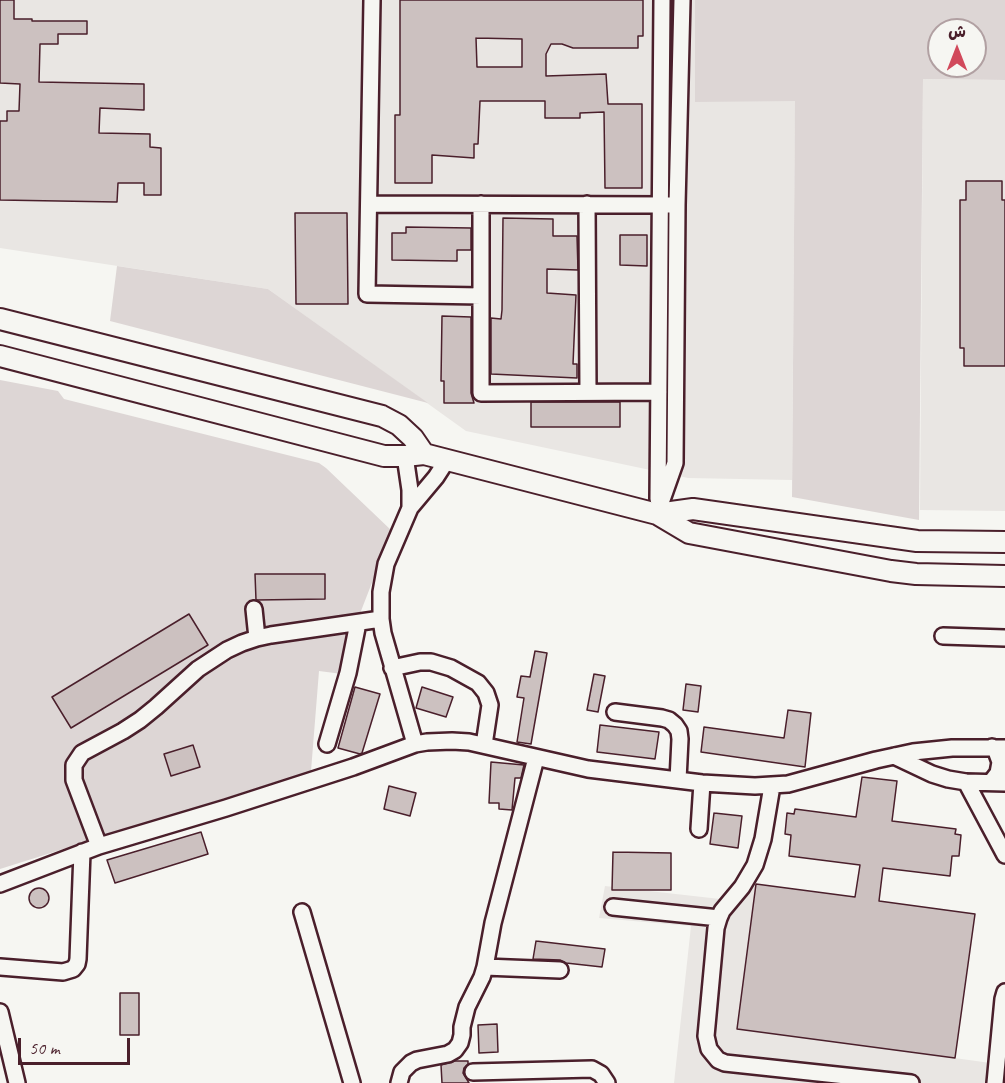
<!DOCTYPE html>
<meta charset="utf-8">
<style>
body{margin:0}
#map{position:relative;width:1005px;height:1083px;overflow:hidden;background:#f6f6f2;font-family:Caveat,"Playpen Sans Arabic",sans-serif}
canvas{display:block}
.north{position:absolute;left:927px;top:18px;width:60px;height:60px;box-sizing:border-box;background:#f6f6f2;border:2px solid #b1a0a2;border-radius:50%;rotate:0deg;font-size:16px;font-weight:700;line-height:24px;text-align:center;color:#4a1f2b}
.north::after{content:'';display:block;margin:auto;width:21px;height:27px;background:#d1495b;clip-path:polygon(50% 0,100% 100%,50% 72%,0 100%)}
.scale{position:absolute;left:18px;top:1038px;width:112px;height:27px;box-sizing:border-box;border:3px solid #4a1f2b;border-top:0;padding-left:8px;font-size:18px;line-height:21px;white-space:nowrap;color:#4a1f2b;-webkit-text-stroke:4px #f6f6f2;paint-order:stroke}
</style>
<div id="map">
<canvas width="1005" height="1083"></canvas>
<div class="north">ش</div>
<div class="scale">50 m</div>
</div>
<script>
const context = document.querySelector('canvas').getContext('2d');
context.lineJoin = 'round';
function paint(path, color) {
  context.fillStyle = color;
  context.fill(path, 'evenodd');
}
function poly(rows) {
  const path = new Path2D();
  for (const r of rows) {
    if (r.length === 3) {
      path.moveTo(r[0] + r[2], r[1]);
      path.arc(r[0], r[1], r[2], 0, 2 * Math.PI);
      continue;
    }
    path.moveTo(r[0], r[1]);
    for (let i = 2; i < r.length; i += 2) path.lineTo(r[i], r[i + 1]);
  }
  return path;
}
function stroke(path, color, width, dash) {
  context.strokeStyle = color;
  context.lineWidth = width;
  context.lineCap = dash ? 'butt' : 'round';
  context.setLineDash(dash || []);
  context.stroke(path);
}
paint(poly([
 [0,0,796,0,792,480,688,478,466,431,268,289,0,248],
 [923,79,1005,80,1005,511,920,510],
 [738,883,756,884,737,1028,1005,1065,1005,1083,674,1083,691,926,599,918,605,886,720,899]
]), '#e9e6e3');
paint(poly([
 [695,0,1005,0,1005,80,923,79,919,520,792,497,795,101,695,102],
 [939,30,975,30,975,66,939,66],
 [117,266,268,289,428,403,110,321],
 [0,380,58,391,64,399,319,463,326,468,392,531,361,611,350,675,319,671,311,771,0,869]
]), '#ddd6d5');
const building = poly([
 [0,0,14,0,14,19,32,19,32,21,87,21,87,34,58,34,58,44,40,44,39,82,144,84,144,110,100,108,99,133,150,134,150,147,161,148,161,195,144,195,144,183,118,183,117,202,0,200,0,121,7,121,7,111,19,111,20,84,0,83,0,0],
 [400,0,643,0,643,36,638,36,638,48,573,48,562,44,551,44,546,54,546,76,606,74,608,104,642,104,642,188,605,188,604,112,580,113,580,118,545,118,545,101,480,101,478,144,474,144,474,158,432,155,432,183,395,183,395,115,400,115,400,0],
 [476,38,522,39,522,67,477,67,476,38],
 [966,181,1002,181,1002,200,1005,200,1005,366,964,366,964,348,960,348,960,200,966,200,966,181],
 [295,213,347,213,348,304,296,304,295,213],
 [503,218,553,219,553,236,577,236,578,270,547,269,547,293,576,295,573,364,577,364,577,378,491,374,491,318,501,319,502,310,503,218],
 [406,227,471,228,471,250,457,250,457,261,392,260,392,233,406,233,406,227],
 [620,235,647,235,647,266,620,265,620,235],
 [442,316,471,317,471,393,474,403,444,403,444,381,441,381,442,316],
 [531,402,620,402,620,427,531,427,531,402],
 [255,574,325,574,325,599,256,600,255,574],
 [189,614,208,645,71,728,52,697,189,614],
 [535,651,547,653,531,744,517,742,524,698,517,697,521,676,530,677,535,651],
 [594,674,605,676,598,712,587,710,594,674],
 [686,684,701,686,698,712,683,710,686,684],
 [355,687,380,694,362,753,360,754,338,748,355,687],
 [422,687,453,697,446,717,416,708,422,687],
 [788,710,811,713,805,767,701,752,704,727,784,738,788,710],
 [600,725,659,732,655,759,597,752,600,725],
 [193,745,200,767,171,776,164,754,193,745],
 [491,762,524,765,521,778,515,778,512,810,499,809,499,803,489,803,491,762],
 [862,777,897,781,892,821,956,829,955,834,961,835,959,856,952,856,950,876,883,868,879,901,975,914,955,1058,737,1029,756,884,855,897,860,865,789,856,791,835,785,834,787,813,794,814,795,809,856,817,862,777],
 [389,786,416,793,410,816,384,809,389,786],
 [714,813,742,816,738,848,710,844,714,813],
 [201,832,208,854,115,883,107,860,201,832],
 [613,852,671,853,671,890,612,890,613,852],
 [39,898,10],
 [536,941,605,949,602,967,566,963,560,960,533,959,536,941],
 [120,993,139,993,139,1035,120,1035,120,993],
 [497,1024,498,1052,479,1053,478,1025,497,1024],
 [455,1061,468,1061,468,1064,464,1068,463,1073,469,1083,442,1083,441,1065,455,1061]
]);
paint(building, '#ccc1c0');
stroke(building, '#4a1f2b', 1.5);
const minor = poly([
 [372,0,367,294,481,296],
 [369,204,669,205],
 [481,204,481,393,659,392],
 [587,204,588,392],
 [405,456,410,490,410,508],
 [658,499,662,0],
 [657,514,675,463,677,205,682,0],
 [254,609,257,638],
 [943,636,1005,638],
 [392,668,420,662,431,662,451,668,478,683,486,693,490,705,484,745],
 [615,712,662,718,669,720,675,725,679,731,680,739,678,780],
 [327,744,348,673,358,623],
 [415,744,383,633,381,619,381,592,386,564,410,508,436,477,447,460],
 [894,756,932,774,948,779,966,782,1005,783],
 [966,782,1005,855],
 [991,782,998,773,1000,762,996,751,992,747],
 [772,786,763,839,755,865,742,887,722,911,719,918,716,928,706,1036,709,1049,718,1060,725,1063,911,1083],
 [699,829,702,783],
 [99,846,74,780,74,765,82,753,123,731,140,720,156,707,198,669,227,650,242,643,257,638,271,635,381,619],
 [0,884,99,846,226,808,353,767,415,744,427,742,452,741,469,742,588,769,702,783,755,786,788,784,876,760,913,752,952,748,1005,748],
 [613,907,719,918],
 [302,912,352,1083],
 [0,967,63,972,73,969,77,964,78,959,82,852],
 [485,967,560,970],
 [0,1012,17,1083],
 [473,1072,592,1069,601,1074,607,1083],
 [399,1083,402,1072,411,1063,417,1060,448,1054,455,1050,460,1043,462,1035,462,1027,467,1007,482,977,485,967,493,923,536,758],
 [995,1083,1003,999,1005,992]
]);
const major = poly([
 [0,319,382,416,399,425,413,438,424,454],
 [0,356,384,456,405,456,424,454,657,514,689,533,891,571,916,574,1005,576],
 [657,514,693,509,917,541,1005,542]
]);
stroke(minor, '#4a1f2b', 20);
stroke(major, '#4a1f2b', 24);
stroke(minor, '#f6f6f2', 15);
stroke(major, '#f6f6f2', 20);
</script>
